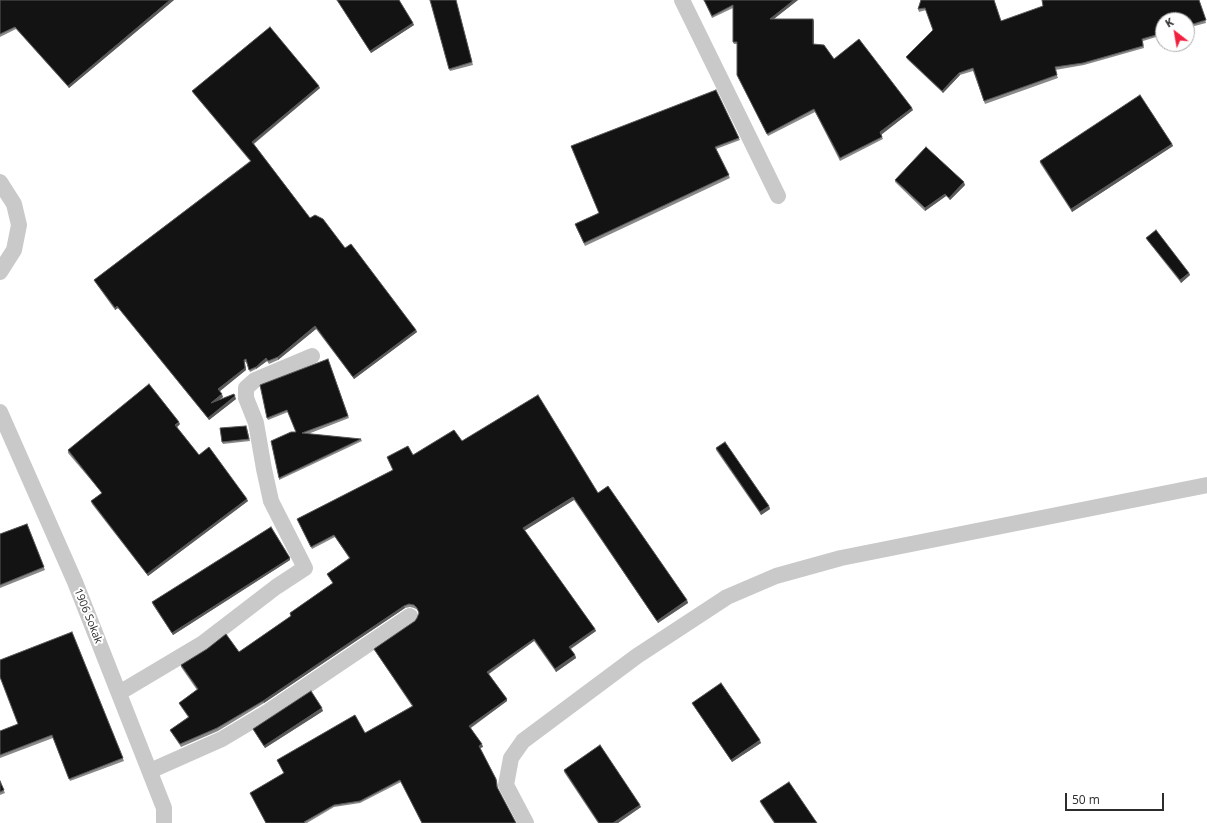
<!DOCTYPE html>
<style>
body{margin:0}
#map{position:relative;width:1207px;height:823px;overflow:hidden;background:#fff;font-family:"Open Sans",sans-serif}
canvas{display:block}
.north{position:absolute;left:1155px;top:12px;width:40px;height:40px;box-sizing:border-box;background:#fff;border:1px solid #ababab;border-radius:50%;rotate:329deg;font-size:11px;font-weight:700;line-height:16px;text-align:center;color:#2c2c2c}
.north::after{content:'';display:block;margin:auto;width:14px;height:18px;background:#f2203f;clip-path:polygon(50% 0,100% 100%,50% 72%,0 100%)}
.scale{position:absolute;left:1065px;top:793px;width:99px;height:18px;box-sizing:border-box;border:2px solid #2c2c2c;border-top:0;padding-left:5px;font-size:12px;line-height:14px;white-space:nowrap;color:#2c2c2c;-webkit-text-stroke:3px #fff;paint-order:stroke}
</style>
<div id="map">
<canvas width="1207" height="823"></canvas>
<div class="north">K</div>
<div class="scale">50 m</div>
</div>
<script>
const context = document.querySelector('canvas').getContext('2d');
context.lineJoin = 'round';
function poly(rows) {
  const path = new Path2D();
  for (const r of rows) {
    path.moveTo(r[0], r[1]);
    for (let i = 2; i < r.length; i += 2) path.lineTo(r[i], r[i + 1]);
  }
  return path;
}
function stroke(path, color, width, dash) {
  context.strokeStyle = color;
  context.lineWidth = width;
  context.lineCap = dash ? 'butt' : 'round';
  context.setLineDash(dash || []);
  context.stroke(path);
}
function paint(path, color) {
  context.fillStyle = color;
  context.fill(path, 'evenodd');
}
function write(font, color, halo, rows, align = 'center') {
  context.font = font + ' "Open Sans",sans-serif';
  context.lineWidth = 4;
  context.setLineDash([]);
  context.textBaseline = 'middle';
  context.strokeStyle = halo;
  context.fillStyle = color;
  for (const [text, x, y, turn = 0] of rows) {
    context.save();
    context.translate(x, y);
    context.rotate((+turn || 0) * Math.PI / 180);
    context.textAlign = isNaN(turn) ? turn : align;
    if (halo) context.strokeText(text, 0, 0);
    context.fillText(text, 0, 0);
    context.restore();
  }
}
stroke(poly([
 [682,0,778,196],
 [0,182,14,204,19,225,14,250,0,272],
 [0,412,75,582,164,808,164,823],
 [119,693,203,643,276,587,305,568,271,501,264,469,256,423,246,398,246,388,255,380,312,356],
 [150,771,222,739,269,711,410,616],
 [526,823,506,785,511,758,523,741,637,656,727,597,776,576,841,558,1207,485]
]), '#c9c9c9', 16);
paint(poly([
 [0,0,174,0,69,88,16,29,0,37],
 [337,0,399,0,414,25,371,53],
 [456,0,473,65,450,71,449,69],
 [704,0,798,0,774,19,814,21,814,44,834,59,913,110,881,134,883,139,840,161,815,112,768,136,737,75,737,44,734,44,733,42,733,8,712,18],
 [921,0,1001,21,1199,0,1206,23,1187,28,1187,20,1163,20,1163,35,1143,41,1144,48,1084,65,1055,70,1058,78,985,104,973,71,960,75,943,93,907,59,906,57,933,30,926,10,919,12,918,9],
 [320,88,254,144,310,218,345,248,416,330,417,332,354,379,316,329,278,360,269,364,267,361,256,369,250,372,246,362,245,362,246,370,219,391,223,397,218,400,236,399,209,420,118,308,115,310,95,282,94,280,250,161,193,93,192,91],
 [739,138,740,140,716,149,730,178,585,246,576,227,599,213,571,146],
 [1172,144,1173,146,1072,212,1040,163,1040,161],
 [895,180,965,185,950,200,946,196,925,211,895,182],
 [1146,238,1189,273,1190,275,1181,283,1147,240],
 [328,359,349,418,308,434,361,439,362,441,279,480,279,478,296,432,288,412,268,420,267,418],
 [180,424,177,427,199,455,248,501,148,576,92,504,91,501,102,493,68,453,68,450],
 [247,428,250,441,223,444,222,442],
 [462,441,598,493,687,600,688,603,658,623,574,500,524,530,595,629,596,631,571,649,575,655,576,658,556,672,534,641,489,674,507,699,507,701,471,728,483,747,480,748,497,781,498,789,516,823,422,823,401,782,360,803,334,807,307,823,266,823,250,793,284,773,277,760,365,733,412,706,375,651,374,649,415,621,417,618,419,613,418,610,414,608,410,607,405,608,264,703,218,731,181,747,171,732,170,730,188,717,180,705,179,703,197,690,181,667,181,665,239,652,291,616,290,613,333,583,327,574,349,558,335,537,312,549,297,519,393,470,413,455],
 [716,448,769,506,770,509,761,515,716,450],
 [27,524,45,570,0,588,0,534],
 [290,558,290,560,173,635,153,605,152,602],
 [72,632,124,761,70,781,53,738,0,758,0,731,18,724],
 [692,703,761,743,732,762,693,705],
 [323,711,265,748,254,731,253,729],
 [564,770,641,807,618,823,598,823,564,772],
 [0,781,5,793,0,795],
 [760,801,817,823,774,823,761,804]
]), '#898989');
paint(poly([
 [170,0,174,0,69,88,68,86],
 [794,0,798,0,771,21,770,19],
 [813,19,814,21,814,47,813,44],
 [413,23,414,25,371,53,370,51],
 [959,73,960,75,943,93,942,91],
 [319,86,320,88,253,144,252,142],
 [912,108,913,110,881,135,880,132],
 [1172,144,1173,146,1072,212,1071,209],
 [964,182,965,185,950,200,949,198],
 [945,194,946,196,925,211,925,208],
 [1189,273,1190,275,1181,283,1180,280],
 [117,306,118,308,115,310,115,308],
 [315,326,316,329,278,360,278,357],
 [416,330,417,332,354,379,353,377],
 [266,358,267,361,256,369,256,367],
 [244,360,246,370,219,392,218,389],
 [222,394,223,397,212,405,211,403],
 [235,396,236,399,209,420,208,418],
 [179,422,180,424,176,428,175,425],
 [573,497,574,500,524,531,523,528],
 [247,499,248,501,148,576,147,574],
 [769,506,770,509,761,515,760,512],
 [290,558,290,560,173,635,172,633],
 [687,600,688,603,658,623,657,621],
 [404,606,405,608,264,703,263,701],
 [595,629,596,631,570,649,569,647],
 [534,639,534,641,488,674,487,672],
 [575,655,576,658,556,672,555,669],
 [507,699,507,701,470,728,469,726],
 [322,708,323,711,265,748,264,746],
 [760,740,761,743,732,762,731,760],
 [482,744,483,747,480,748,479,746],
 [640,805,641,807,618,823,613,823]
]), '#5a5a5a');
const building = poly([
 [0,0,170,0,68,86,15,27,0,34,0,0],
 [337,0,399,0,413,23,370,51,337,0],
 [430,0,456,0,472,62,449,69,430,0],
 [704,0,794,0,770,19,813,19,813,44,824,45,834,59,859,39,912,108,880,132,882,137,840,158,814,109,767,134,737,75,737,42,733,42,733,5,712,16,704,0],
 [921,0,994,0,1001,21,1043,6,1042,0,1199,0,1206,20,1187,26,1187,20,1163,20,1163,33,1142,39,1143,46,1083,63,1055,67,1057,75,984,101,973,68,959,73,942,91,906,57,933,30,925,8,918,9,921,0],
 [270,27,319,86,252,142,310,218,315,215,323,219,345,248,351,244,416,330,353,377,315,326,278,357,268,361,266,358,256,367,249,370,246,359,244,360,245,368,218,389,222,394,211,403,234,394,235,396,208,418,117,306,115,308,94,280,251,161,192,91,270,27],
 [716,90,739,138,715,147,729,175,584,243,575,224,599,213,571,146,716,90],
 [1140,95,1172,144,1071,209,1040,161,1140,95],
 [926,147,964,182,949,198,945,194,925,208,895,180,926,147],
 [1156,230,1189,273,1180,280,1146,238,1156,230],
 [328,359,348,416,302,433,361,439,279,478,271,441,291,432,296,432,287,410,267,418,260,385,328,359],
 [149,384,179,422,175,425,199,455,209,447,247,499,147,574,91,501,102,493,68,450,149,384],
 [538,395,598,493,608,486,687,600,657,621,573,497,523,528,595,629,569,647,575,655,555,669,534,639,487,672,507,699,469,726,482,744,479,746,496,779,497,787,516,823,422,823,400,780,360,801,334,805,304,822,305,823,266,823,250,793,284,773,277,760,355,715,365,733,413,706,374,649,415,621,417,618,419,613,417,608,414,605,409,604,404,606,263,701,217,728,180,744,170,730,189,717,179,703,198,689,181,665,207,649,226,634,239,652,291,616,290,613,333,583,327,574,350,558,334,535,311,547,297,519,393,470,387,457,408,446,413,455,454,430,462,441,538,395],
 [246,426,249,439,222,442,220,428,246,426],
 [725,442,769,506,760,512,716,448,725,442],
 [27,524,44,567,0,585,0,534,27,524],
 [271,527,290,558,172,633,152,602,271,527],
 [72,632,123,758,69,779,52,735,0,755,0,731,18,724,0,677,0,660,72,632],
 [721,683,760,740,731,760,692,703,721,683],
 [311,691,322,708,264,746,253,729,311,691],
 [600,745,640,805,613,823,599,823,564,770,600,745],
 [0,781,4,790,0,792,0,781],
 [789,782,817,823,775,823,760,801,789,782]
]);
paint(building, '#131313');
stroke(building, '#5a5a5a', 1);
write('11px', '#2c2c2c', '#fff', [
 ["1906 Sokak",88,616,68]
]);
</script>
